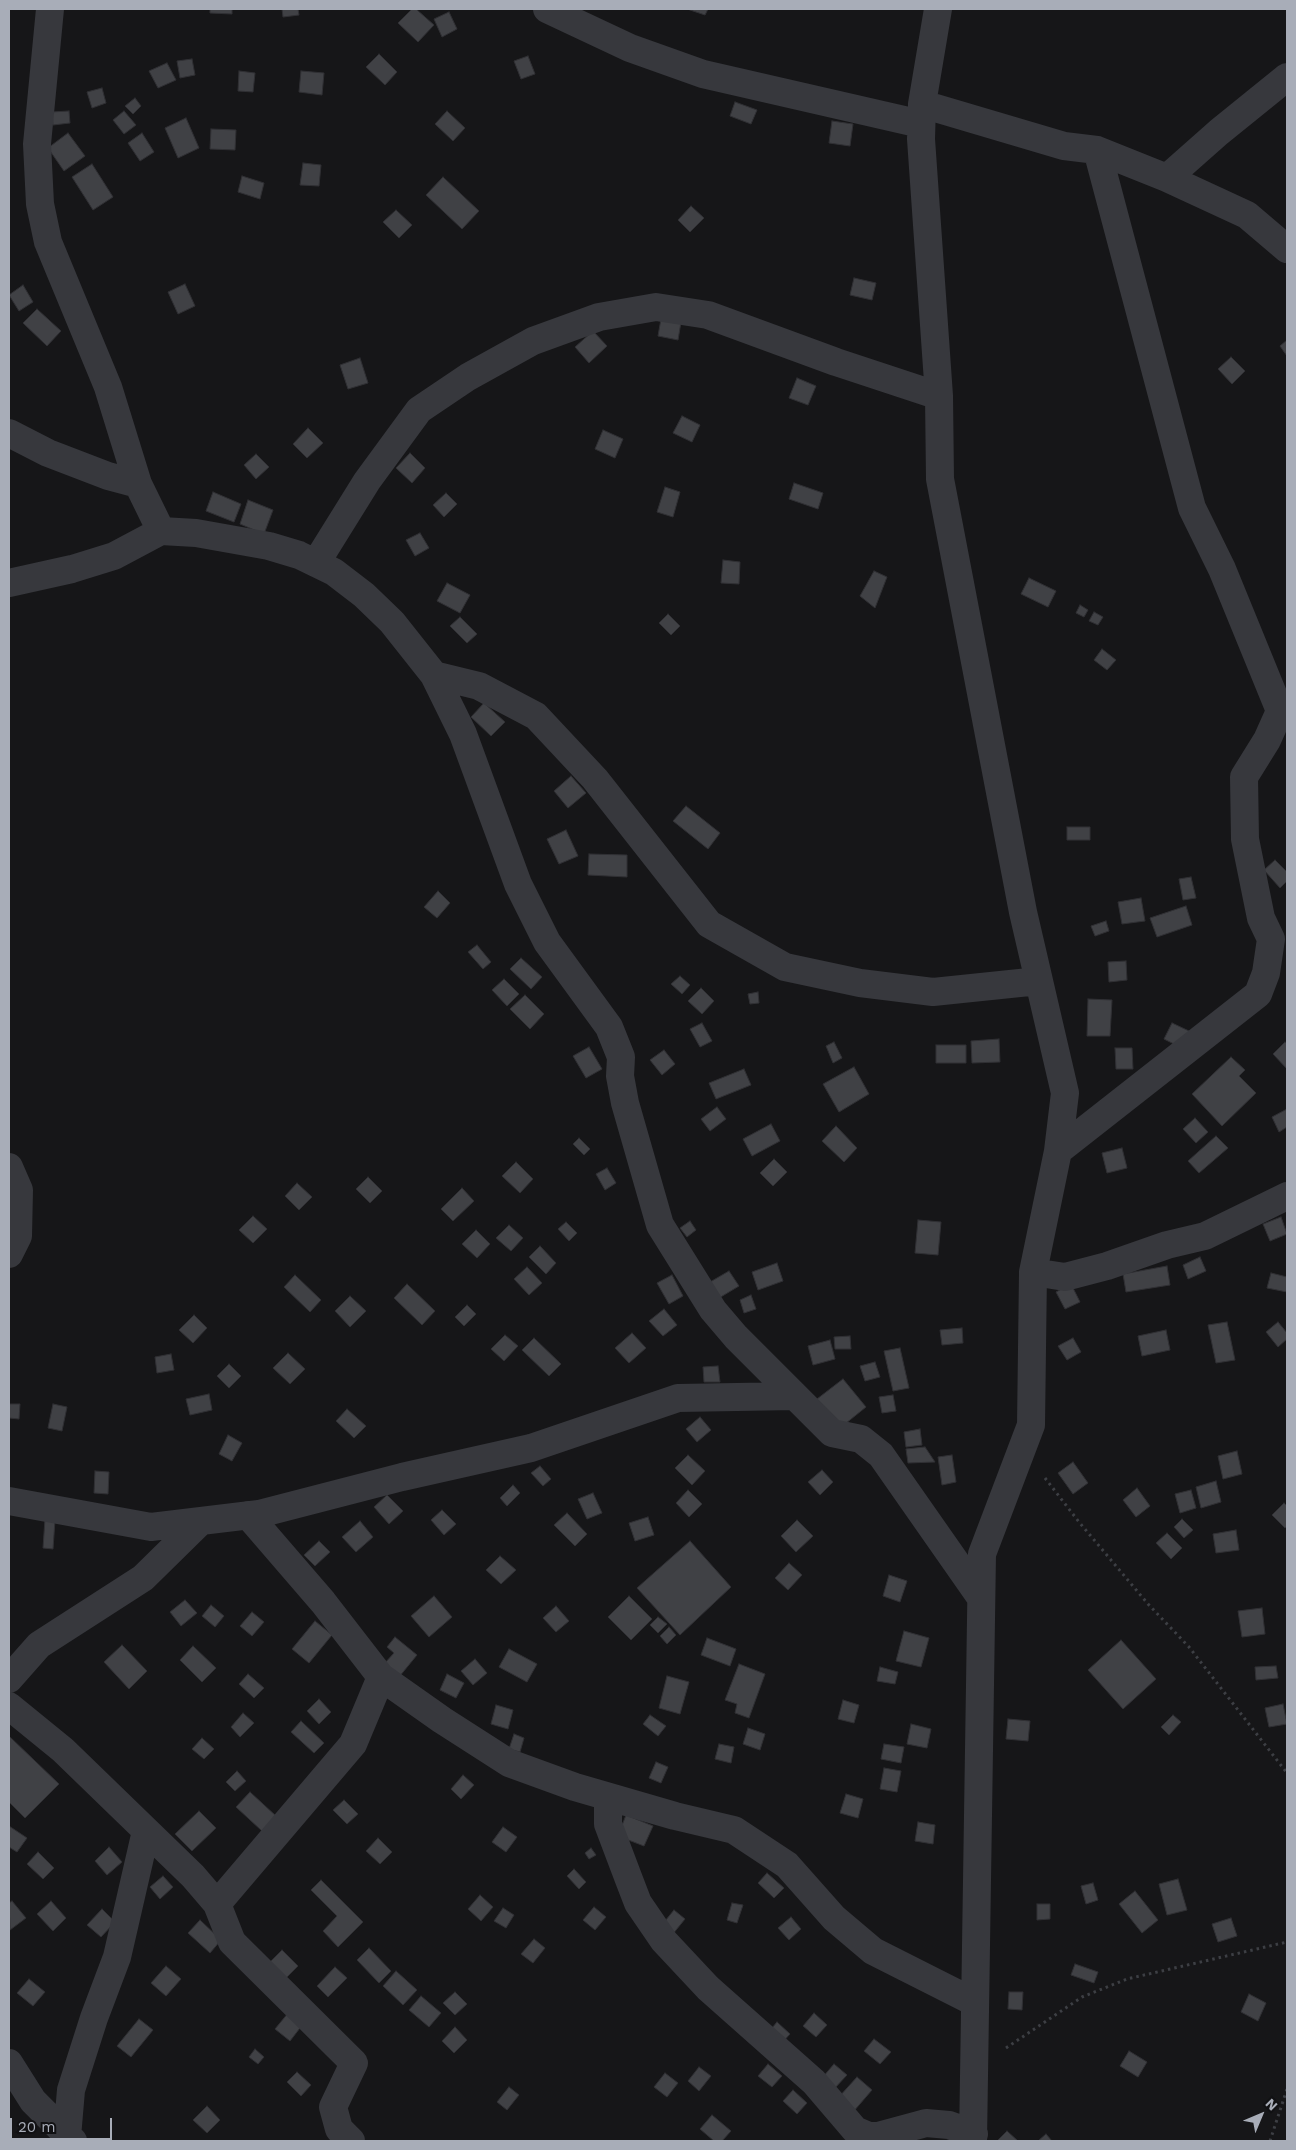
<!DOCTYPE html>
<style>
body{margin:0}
#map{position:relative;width:1296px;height:2150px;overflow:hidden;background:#161618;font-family:"Work Sans",sans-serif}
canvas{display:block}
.frame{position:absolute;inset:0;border:10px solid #a8adb8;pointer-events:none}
.north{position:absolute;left:1236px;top:2090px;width:50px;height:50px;-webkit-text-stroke:4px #111113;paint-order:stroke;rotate:45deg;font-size:14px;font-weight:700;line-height:20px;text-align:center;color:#a8adb8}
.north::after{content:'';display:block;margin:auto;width:18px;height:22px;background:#a8adb8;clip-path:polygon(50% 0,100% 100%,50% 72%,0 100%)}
.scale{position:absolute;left:10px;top:2118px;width:102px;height:22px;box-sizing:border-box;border:2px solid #a8adb8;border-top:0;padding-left:6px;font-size:15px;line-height:18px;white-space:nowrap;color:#a8adb8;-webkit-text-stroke:4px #111113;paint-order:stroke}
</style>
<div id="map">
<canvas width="1296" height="2150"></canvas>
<div class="frame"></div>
<div class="north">N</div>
<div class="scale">20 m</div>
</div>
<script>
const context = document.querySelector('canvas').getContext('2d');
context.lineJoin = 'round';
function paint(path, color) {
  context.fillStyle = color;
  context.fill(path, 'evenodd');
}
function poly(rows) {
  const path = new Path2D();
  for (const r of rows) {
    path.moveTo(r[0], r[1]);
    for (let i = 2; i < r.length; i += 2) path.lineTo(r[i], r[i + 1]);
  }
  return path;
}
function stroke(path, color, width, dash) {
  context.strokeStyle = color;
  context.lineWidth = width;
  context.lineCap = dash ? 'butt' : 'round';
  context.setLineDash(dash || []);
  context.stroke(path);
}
const building = poly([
 [210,9,232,9,232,14,210,13,210,9],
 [282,9,298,9,299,15,283,17,282,9],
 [412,9,416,9,434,25,418,42,398,23,412,9],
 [687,9,708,9,705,15,687,9],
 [449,12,457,29,442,37,434,19,449,12],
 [379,54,397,72,385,85,366,67,379,54],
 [528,56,535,74,521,79,514,61,528,56],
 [192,59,195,75,180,78,177,61,192,59],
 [167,63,176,80,158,88,149,71,167,63],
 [239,71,255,73,253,92,238,91,239,71],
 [301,71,324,73,322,95,299,92,301,71],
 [102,88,106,103,92,108,87,92,102,88],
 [135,98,141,106,133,114,125,106,135,98],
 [735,102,757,110,751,124,730,116,735,102],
 [69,111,70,123,53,125,52,112,69,111],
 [124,111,136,125,124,134,113,120,124,111],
 [447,111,465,128,453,141,435,124,447,111],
 [186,118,199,148,178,158,165,128,186,118],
 [832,121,853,124,850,146,829,143,832,121],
 [211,129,236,130,235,150,210,149,211,129],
 [68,133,85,156,64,171,48,148,68,133],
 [142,133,154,152,140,161,128,143,142,133],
 [303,163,321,165,319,186,300,185,303,163],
 [92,164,113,197,93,210,72,177,92,164],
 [242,176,264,183,260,199,238,192,242,176],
 [443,177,479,211,462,229,426,195,443,177],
 [691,206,704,218,690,232,678,220,691,206],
 [396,210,412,225,399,238,383,222,396,210],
 [854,278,876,283,872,300,850,295,854,278],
 [185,284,195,306,178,314,168,292,185,284],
 [23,285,33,302,19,311,9,295,23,285],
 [37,309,61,331,47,346,23,323,37,309],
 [661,319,681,322,678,340,658,336,661,319],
 [593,331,607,346,589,363,575,347,593,331],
 [1287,340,1287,356,1280,346,1287,340],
 [1231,357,1245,371,1232,384,1218,369,1231,357],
 [360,358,368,383,348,389,340,365,360,358],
 [797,378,816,386,808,405,789,398,797,378],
 [682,416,700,425,692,442,673,433,682,416],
 [308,428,323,443,307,458,293,444,308,428],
 [603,430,623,439,615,458,595,449,603,430],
 [410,453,425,468,412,483,396,468,410,453],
 [256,454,269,467,256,479,244,465,256,454],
 [794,483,823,493,818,509,789,499,794,483],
 [665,487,680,492,673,517,657,512,665,487],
 [213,492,241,504,234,522,206,511,213,492],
 [446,493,457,504,444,517,433,505,446,493],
 [248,500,273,510,264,534,240,524,248,500],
 [420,533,429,548,415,556,406,540,420,533],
 [723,560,740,562,739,584,721,583,723,560],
 [874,571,887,577,875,608,860,596,874,571],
 [1029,578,1056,591,1048,607,1021,594,1029,578],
 [447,583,470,595,460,613,437,601,447,583],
 [1080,605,1088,610,1084,617,1076,613,1080,605],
 [1094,612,1103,617,1098,625,1089,621,1094,612],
 [668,614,680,626,671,635,659,623,668,614],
 [460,617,477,634,467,643,450,626,460,617],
 [1102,649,1116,660,1107,670,1094,660,1102,649],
 [484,703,505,722,491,736,471,717,484,703],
 [571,776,586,793,568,808,554,791,571,776],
 [686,806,720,833,708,849,673,821,686,806],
 [1067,827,1090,827,1090,840,1067,840,1067,827],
 [566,830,578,856,559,864,547,839,566,830],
 [589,854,627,855,627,877,588,875,589,854],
 [1275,860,1287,872,1287,881,1280,888,1264,870,1275,860],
 [1191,877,1196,898,1183,900,1179,879,1191,877],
 [438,891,450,903,437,918,424,907,438,891],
 [1141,898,1145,921,1122,924,1118,902,1141,898],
 [1186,906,1192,925,1157,937,1150,918,1186,906],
 [1106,921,1109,931,1095,936,1091,926,1106,921],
 [477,945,491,962,483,969,468,952,477,945],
 [521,958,542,977,531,989,510,969,521,958],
 [1126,961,1127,980,1109,982,1108,962,1126,961],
 [680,976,690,985,682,994,671,984,680,976],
 [504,979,519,994,507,1006,492,990,504,979],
 [701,988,714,1001,702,1014,688,1001,701,988],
 [758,992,759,1003,750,1004,748,994,758,992],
 [525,995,544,1014,530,1029,510,1009,525,995],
 [1088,999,1112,1000,1110,1036,1087,1036,1088,999],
 [702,1023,712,1041,700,1047,690,1029,702,1023],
 [1172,1023,1189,1031,1180,1047,1164,1039,1172,1023],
 [999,1039,1000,1062,972,1063,971,1041,999,1039],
 [834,1042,842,1058,833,1063,826,1046,834,1042],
 [1285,1042,1287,1044,1287,1069,1273,1054,1285,1042],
 [936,1045,966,1045,966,1063,936,1063,936,1045],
 [589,1047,602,1069,586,1078,573,1056,589,1047],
 [1115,1048,1132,1048,1133,1069,1116,1069,1115,1048],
 [664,1050,675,1064,662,1075,650,1060,664,1050],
 [1231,1057,1245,1070,1239,1076,1256,1093,1222,1126,1192,1094,1231,1057],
 [854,1067,869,1094,839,1112,823,1084,854,1067],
 [744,1069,751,1085,716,1099,709,1083,744,1069],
 [717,1107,726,1119,710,1131,701,1119,717,1107],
 [1287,1109,1287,1127,1279,1132,1272,1117,1287,1109],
 [1195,1118,1208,1132,1196,1143,1183,1129,1195,1118],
 [771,1124,780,1141,752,1156,743,1139,771,1124],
 [836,1126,857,1148,844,1162,822,1141,836,1126],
 [1216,1136,1228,1148,1199,1173,1188,1161,1216,1136],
 [579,1138,590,1149,584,1155,573,1144,579,1138],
 [1122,1148,1127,1168,1107,1173,1102,1153,1122,1148],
 [774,1159,787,1172,773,1186,760,1173,774,1159],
 [516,1162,533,1179,520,1193,502,1176,516,1162],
 [607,1168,616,1183,605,1190,596,1174,607,1168],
 [368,1177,382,1191,370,1203,356,1189,368,1177],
 [297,1183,312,1197,299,1210,285,1196,297,1183],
 [462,1188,474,1201,453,1221,441,1209,462,1188],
 [253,1216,267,1229,253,1243,239,1230,253,1216],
 [1281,1217,1287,1234,1270,1241,1263,1224,1281,1217],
 [918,1220,941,1222,938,1255,915,1253,918,1220],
 [690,1221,696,1230,687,1237,680,1228,690,1221],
 [566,1222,577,1233,569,1241,558,1229,566,1222],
 [509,1225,523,1238,511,1251,496,1238,509,1225],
 [476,1230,490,1244,477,1258,462,1244,476,1230],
 [540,1246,556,1263,546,1274,529,1257,540,1246],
 [1200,1257,1206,1271,1188,1279,1183,1265,1200,1257],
 [777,1263,783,1281,758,1290,752,1272,777,1263],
 [1167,1266,1170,1285,1126,1292,1123,1274,1167,1266],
 [527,1267,542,1283,529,1295,514,1279,527,1267],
 [729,1271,739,1286,714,1301,705,1285,729,1271],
 [1271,1273,1287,1277,1287,1292,1267,1288,1271,1273],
 [295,1275,321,1300,310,1312,284,1287,295,1275],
 [672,1275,683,1296,669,1304,657,1283,672,1275],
 [407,1284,435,1311,422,1325,394,1298,407,1284],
 [1071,1284,1080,1302,1065,1309,1056,1292,1071,1284],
 [751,1295,756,1309,744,1313,740,1300,751,1295],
 [350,1296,366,1311,350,1327,335,1311,350,1296],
 [467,1305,476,1314,464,1326,455,1317,467,1305],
 [664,1309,677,1325,663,1336,649,1321,664,1309],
 [194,1315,207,1328,193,1343,179,1330,194,1315],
 [1227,1322,1235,1360,1216,1363,1208,1325,1227,1322],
 [1278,1322,1287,1333,1287,1339,1278,1347,1266,1332,1278,1322],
 [962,1328,963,1343,942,1345,940,1330,962,1328],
 [1166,1330,1170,1350,1142,1356,1138,1336,1166,1330],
 [632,1333,646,1348,629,1363,615,1348,632,1333],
 [505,1335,518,1346,504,1361,491,1349,505,1335],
 [850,1336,851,1349,835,1349,834,1337,850,1336],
 [534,1338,561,1364,549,1376,522,1350,534,1338],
 [1073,1338,1081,1352,1067,1360,1058,1346,1073,1338],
 [830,1340,835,1359,813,1365,808,1346,830,1340],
 [900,1348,909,1388,893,1391,884,1351,900,1348],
 [288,1353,305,1369,290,1384,273,1368,288,1353],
 [171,1354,174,1370,157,1373,155,1357,171,1354],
 [875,1362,880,1377,865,1381,860,1366,875,1362],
 [229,1364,241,1376,229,1388,217,1376,229,1364],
 [718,1366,720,1382,704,1382,703,1367,718,1366],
 [843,1379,866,1407,840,1428,817,1399,843,1379],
 [209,1394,212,1410,190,1415,186,1399,209,1394],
 [893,1395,896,1411,882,1413,879,1397,893,1395],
 [9,1404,20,1404,19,1419,9,1418,9,1404],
 [53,1404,67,1407,62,1431,48,1428,53,1404],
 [347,1409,366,1426,354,1438,336,1421,347,1409],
 [700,1417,711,1430,697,1442,686,1429,700,1417],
 [920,1429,922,1445,906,1447,904,1432,920,1429],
 [228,1435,242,1443,232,1461,219,1454,228,1435],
 [925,1447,935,1462,908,1463,906,1449,925,1447],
 [1237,1451,1242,1474,1223,1479,1218,1456,1237,1451],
 [688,1455,705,1471,692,1485,675,1468,688,1455],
 [952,1455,956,1482,942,1485,938,1457,952,1455],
 [1073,1462,1088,1483,1073,1494,1058,1473,1073,1462],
 [540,1466,551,1479,543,1486,531,1473,540,1466],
 [822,1470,833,1482,820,1495,808,1482,822,1470],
 [95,1471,109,1472,108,1494,94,1493,95,1471],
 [1216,1481,1221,1502,1201,1508,1196,1487,1216,1481],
 [513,1485,520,1493,507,1506,500,1498,513,1485],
 [1137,1488,1150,1506,1136,1517,1123,1500,1137,1488],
 [688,1490,702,1504,689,1517,676,1503,688,1490],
 [1191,1490,1196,1508,1180,1513,1175,1494,1191,1490],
 [593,1493,602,1513,587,1519,578,1499,593,1493],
 [387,1495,403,1511,389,1524,374,1507,387,1495],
 [1284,1503,1287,1506,1287,1526,1285,1528,1272,1515,1284,1503],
 [442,1510,456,1524,444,1535,431,1520,442,1510],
 [567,1513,587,1534,575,1546,554,1525,567,1513],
 [648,1517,654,1535,635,1541,629,1523,648,1517],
 [45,1519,55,1520,53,1549,43,1548,45,1519],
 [1182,1519,1193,1530,1184,1538,1174,1527,1182,1519],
 [797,1520,813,1536,796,1552,781,1536,797,1520],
 [360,1521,373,1537,356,1552,342,1537,360,1521],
 [1236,1530,1239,1550,1216,1553,1213,1534,1236,1530],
 [1167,1533,1182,1548,1171,1559,1156,1543,1167,1533],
 [319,1541,330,1552,315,1566,304,1555,319,1541],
 [690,1541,731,1587,680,1635,637,1588,690,1541],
 [500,1556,516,1570,501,1584,486,1570,500,1556],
 [789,1563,802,1575,788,1590,775,1578,789,1563],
 [889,1575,907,1581,900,1602,883,1596,889,1575],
 [434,1596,452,1617,429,1637,411,1616,434,1596],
 [629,1596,652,1619,631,1640,608,1617,629,1596],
 [185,1600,197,1613,181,1626,170,1612,185,1600],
 [211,1605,224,1616,215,1627,202,1616,211,1605],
 [556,1606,569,1621,556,1632,543,1618,556,1606],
 [1262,1608,1265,1634,1242,1637,1238,1611,1262,1608],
 [252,1612,264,1622,252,1636,240,1626,252,1612],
 [658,1617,667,1624,658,1633,650,1625,658,1617],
 [315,1621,332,1635,309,1663,292,1649,315,1621],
 [669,1627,676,1635,667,1644,660,1636,669,1627],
 [904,1631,929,1638,921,1667,896,1661,904,1631],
 [395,1637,417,1655,399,1677,384,1664,394,1653,387,1647,395,1637],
 [707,1638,736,1649,730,1666,701,1655,707,1638],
 [1121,1640,1156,1679,1123,1709,1088,1670,1121,1640],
 [122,1645,147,1671,129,1689,104,1662,122,1645],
 [193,1646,216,1668,202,1682,180,1660,193,1646],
 [509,1649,537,1664,527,1682,499,1667,509,1649],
 [475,1659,487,1673,473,1685,461,1671,475,1659],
 [739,1664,765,1674,749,1718,735,1713,737,1704,725,1700,739,1664],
 [1276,1666,1278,1678,1256,1680,1255,1667,1276,1666],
 [880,1667,898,1672,895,1684,877,1681,880,1667],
 [248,1674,264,1688,254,1698,239,1684,248,1674],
 [447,1674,464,1683,456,1698,440,1690,447,1674],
 [667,1676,689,1682,680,1714,659,1708,667,1676],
 [319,1699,331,1712,319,1724,307,1711,319,1699],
 [843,1700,859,1705,854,1723,838,1719,843,1700],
 [1283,1704,1287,1724,1269,1727,1265,1708,1283,1704],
 [496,1705,513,1710,508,1729,491,1724,496,1705],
 [243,1713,254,1723,240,1737,231,1727,243,1713],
 [650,1715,666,1726,658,1736,643,1724,650,1715],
 [1173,1715,1181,1722,1169,1735,1161,1727,1173,1715],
 [1008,1719,1030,1721,1028,1741,1006,1739,1008,1719],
 [301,1721,324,1743,314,1753,291,1732,301,1721],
 [911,1724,931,1729,927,1748,907,1744,911,1724],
 [748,1728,765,1734,760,1750,743,1744,748,1728],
 [514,1734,524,1738,520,1752,509,1749,514,1734],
 [9,1736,59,1784,25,1818,9,1802,9,1736],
 [202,1738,214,1749,204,1759,192,1749,202,1738],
 [719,1744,734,1747,731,1763,715,1759,719,1744],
 [884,1744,904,1747,901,1763,881,1759,884,1744],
 [656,1762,668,1767,661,1783,649,1778,656,1762],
 [884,1768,901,1771,897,1792,880,1789,884,1768],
 [237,1771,246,1781,235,1791,226,1782,237,1771],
 [463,1775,474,1785,461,1799,451,1789,463,1775],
 [250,1792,276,1816,262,1831,236,1807,250,1792],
 [846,1794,863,1799,858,1818,840,1813,846,1794],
 [344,1800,358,1814,347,1824,333,1810,344,1800],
 [199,1811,216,1828,192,1851,175,1834,199,1811],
 [626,1815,653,1826,644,1846,618,1836,626,1815],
 [918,1822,935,1825,933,1844,915,1841,918,1822],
 [9,1826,27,1838,17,1852,9,1847,9,1826],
 [503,1827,517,1837,506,1852,492,1842,503,1827],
 [378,1838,392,1852,380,1864,366,1851,378,1838],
 [109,1847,122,1862,107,1875,95,1861,109,1847],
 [591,1848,596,1855,589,1859,585,1853,591,1848],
 [38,1852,54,1868,43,1879,27,1864,38,1852],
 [574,1869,586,1882,579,1889,567,1876,574,1869],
 [767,1873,784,1888,774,1898,758,1883,767,1873],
 [163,1876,173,1887,160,1899,150,1887,163,1876],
 [1178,1879,1187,1910,1167,1915,1159,1884,1178,1879],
 [321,1880,363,1922,338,1947,323,1931,337,1916,311,1890,321,1880],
 [1093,1883,1098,1900,1086,1904,1081,1886,1093,1883],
 [1135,1891,1158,1920,1142,1933,1119,1904,1135,1891],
 [480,1895,493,1907,481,1921,468,1909,480,1895],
 [12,1901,26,1918,10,1930,9,1903,12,1901],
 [51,1901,66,1918,53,1931,37,1914,51,1901],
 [732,1903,743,1905,737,1923,727,1920,732,1903],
 [1037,1904,1050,1904,1050,1919,1037,1920,1037,1904],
 [594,1907,606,1917,595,1930,583,1920,594,1907],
 [503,1908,514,1915,506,1928,494,1921,503,1908],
 [102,1909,115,1922,101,1937,87,1925,102,1909],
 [674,1910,685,1919,672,1935,661,1926,674,1910],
 [791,1917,801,1929,789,1940,778,1928,791,1917],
 [1231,1918,1237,1936,1218,1942,1212,1924,1231,1918],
 [200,1920,221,1940,210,1953,188,1933,200,1920],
 [534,1939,545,1948,533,1963,521,1954,534,1939],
 [369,1948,391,1971,379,1983,357,1960,369,1948],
 [282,1950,298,1966,284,1980,268,1964,282,1950],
 [1075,1964,1098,1972,1094,1983,1071,1975,1075,1964],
 [166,1966,181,1979,166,1996,151,1983,166,1966],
 [335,1967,347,1978,328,1997,317,1986,335,1967],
 [396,1971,417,1990,403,2005,383,1986,396,1971],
 [29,1979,45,1992,33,2006,17,1993,29,1979],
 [455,1992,467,2004,455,2015,443,2003,455,1992],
 [1009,1992,1023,1992,1022,2010,1008,2009,1009,1992],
 [1249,1994,1266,2003,1258,2021,1241,2012,1249,1994],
 [421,1996,441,2013,429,2027,409,2010,421,1996],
 [289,2012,303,2024,290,2041,275,2029,289,2012],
 [814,2013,827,2025,816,2037,803,2026,814,2013],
 [139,2019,153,2030,131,2057,117,2046,139,2019],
 [777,2022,790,2034,780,2045,767,2034,777,2022],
 [455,2027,467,2040,454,2053,442,2041,455,2027],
 [874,2039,891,2052,880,2064,864,2051,874,2039],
 [255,2049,264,2057,258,2064,249,2057,255,2049],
 [1129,2051,1147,2062,1138,2077,1120,2066,1129,2051],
 [768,2064,782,2076,772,2087,758,2076,768,2064],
 [834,2064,847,2075,834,2089,822,2078,834,2064],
 [699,2067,711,2076,699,2091,688,2081,699,2067],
 [297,2072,311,2085,301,2096,287,2082,297,2072],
 [665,2073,678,2083,667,2097,654,2087,665,2073],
 [857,2077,872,2090,853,2112,838,2098,857,2077],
 [509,2087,519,2095,507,2110,497,2102,509,2087],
 [793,2090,807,2103,797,2114,783,2101,793,2090],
 [207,2106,220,2120,207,2133,193,2120,207,2106],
 [712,2115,731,2131,722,2141,714,2141,700,2129,712,2115],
 [1007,2131,1018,2141,997,2141,1007,2131],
 [1046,2134,1052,2141,1038,2141,1046,2134]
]);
paint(building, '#404145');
stroke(building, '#303034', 1);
stroke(poly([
 [1045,1478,1079,1522,1148,1604,1189,1647,1287,1773],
 [1006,2048,1082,1997,1127,1979,1287,1942],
 [1270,2141,1287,2089]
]), '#3d3f44', 3, [2.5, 4]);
stroke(poly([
 [50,9,37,144,40,204,48,242,108,387,138,484,161,531],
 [547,9,630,48,703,74,921,124],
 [938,9,922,104,921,139,939,396,940,479,1023,912,1065,1093,1058,1151,1033,1272,1031,1425,982,1554,973,2141],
 [922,104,1064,146,1097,150,1167,178,1247,215,1287,249],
 [1167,178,1219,132,1287,77],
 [9,433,48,453,108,476,138,484],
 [316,563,367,481,419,410,468,377,533,341,599,317,656,307,708,315,836,362,939,396],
 [9,583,72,569,114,556,161,531,196,533,269,546,299,555,334,572,364,595,392,622,434,675,463,734,518,884,547,942,609,1027,621,1057,620,1076,625,1103,660,1225,713,1310,736,1337,832,1433,861,1439,881,1455,981,1598],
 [434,675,479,686,536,716,595,779,709,924,785,967,860,983,933,992,1039,981],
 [1058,1151,1258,994,1266,973,1271,939,1261,918,1245,839,1244,777,1267,740,1280,711,1222,569,1192,508,1097,150],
 [9,1167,19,1190,18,1236,9,1254],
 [1033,1272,1065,1277,1107,1266,1167,1245,1205,1236,1287,1196],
 [9,1501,151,1527,259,1514,402,1477,531,1448,678,1398,795,1396],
 [248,1515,323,1602,381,1677,442,1720,509,1763,575,1787,675,1816,734,1830,787,1865,834,1918,873,1951,974,2002],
 [9,1679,39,1645,143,1578,200,1522],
 [9,1706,63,1750,193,1876,217,1904,232,1942,354,2063,333,2107,339,2129,351,2141],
 [608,1797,608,1824,628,1877,638,1903,664,1941,708,1988,814,2082,855,2130,869,2136,878,2136,926,2123,949,2125,974,2134],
 [217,1904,353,1744,381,1677],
 [9,2063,33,2101,73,2141],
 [67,2137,71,2090,94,2018,117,1957,146,1831]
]), '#37383d', 28);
</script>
